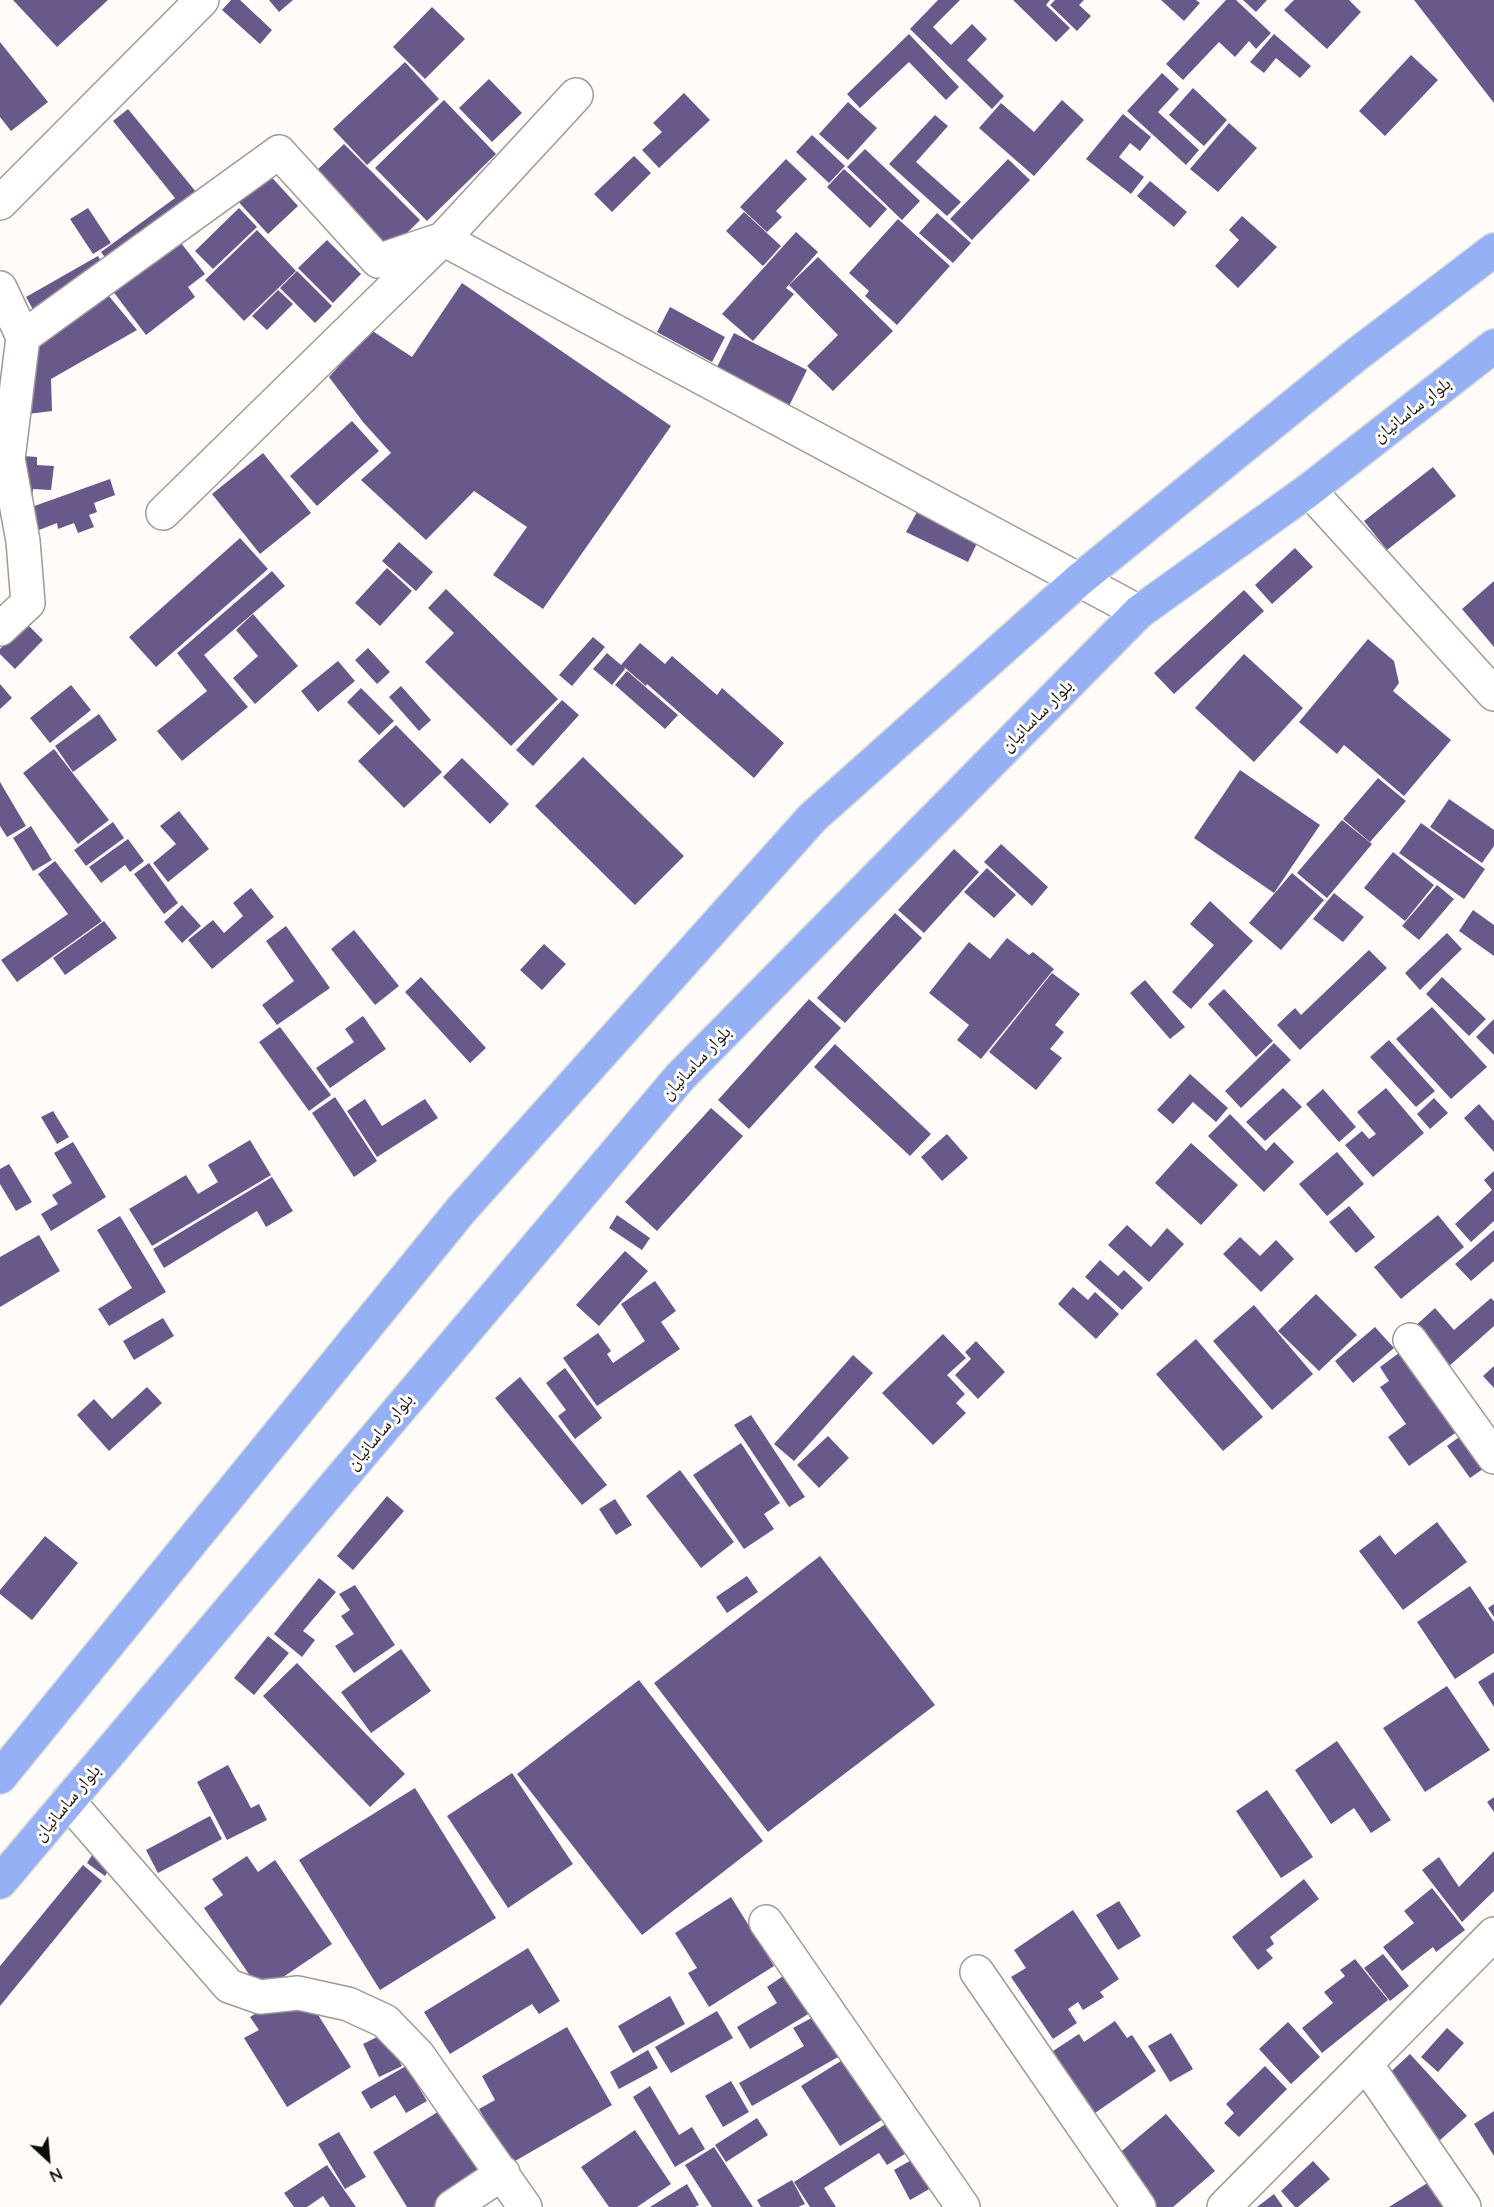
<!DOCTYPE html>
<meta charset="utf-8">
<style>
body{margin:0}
#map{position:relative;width:1494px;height:2207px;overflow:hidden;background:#fffbf8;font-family:Quicksand,sans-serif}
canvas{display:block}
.north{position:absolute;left:18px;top:2129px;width:60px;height:60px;-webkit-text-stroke:4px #fffbf8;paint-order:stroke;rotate:154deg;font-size:16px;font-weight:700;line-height:24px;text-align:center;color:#0f0d0b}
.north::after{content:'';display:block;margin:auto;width:21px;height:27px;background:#0f0d0b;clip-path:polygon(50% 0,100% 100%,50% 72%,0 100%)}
</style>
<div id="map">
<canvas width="1494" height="2207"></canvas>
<div class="north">N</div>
</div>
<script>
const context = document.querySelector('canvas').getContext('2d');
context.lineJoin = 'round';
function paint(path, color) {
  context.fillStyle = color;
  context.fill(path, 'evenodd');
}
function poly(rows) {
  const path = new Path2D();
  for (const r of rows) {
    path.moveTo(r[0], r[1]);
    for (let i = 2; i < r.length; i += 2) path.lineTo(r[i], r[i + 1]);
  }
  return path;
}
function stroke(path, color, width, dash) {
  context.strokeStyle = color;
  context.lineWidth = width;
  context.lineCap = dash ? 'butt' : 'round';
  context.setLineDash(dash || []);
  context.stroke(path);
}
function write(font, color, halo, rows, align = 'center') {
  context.font = font + ' Quicksand,"Noto Naskh Arabic",sans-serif';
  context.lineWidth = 6;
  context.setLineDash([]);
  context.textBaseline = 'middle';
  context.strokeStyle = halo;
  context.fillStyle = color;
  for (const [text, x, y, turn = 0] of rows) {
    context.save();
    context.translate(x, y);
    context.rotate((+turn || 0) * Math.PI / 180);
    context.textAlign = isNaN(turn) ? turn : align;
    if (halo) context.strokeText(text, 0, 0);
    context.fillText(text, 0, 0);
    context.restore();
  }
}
paint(poly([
 [13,0,108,0,57,47],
 [231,0,240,0,272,30,260,44,222,10],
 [269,0,293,0,279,12],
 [938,0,960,0,933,27,951,45,972,24,987,39,967,60,1004,96,992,109,910,29],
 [1013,0,1050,0,1046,5,1070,28,1056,42],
 [1055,0,1084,0,1079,5,1091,16,1077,31,1050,5],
 [1161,0,1196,0,1200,3,1184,21],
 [1226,0,1236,0,1271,33,1256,49,1249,41,1235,57,1219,42,1183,80,1166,64],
 [1243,0,1267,0,1256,12],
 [1294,0,1349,0,1361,12,1327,49,1284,10],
 [1414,0,1494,0,1494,103],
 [432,7,465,39,425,79,393,47],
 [909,34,959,87,946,100,909,62,860,108,847,94],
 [1274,34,1311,66,1300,78,1276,58,1264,73,1250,62],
 [0,42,48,102,11,131,0,117],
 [1411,55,1438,80,1385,136,1359,111],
 [405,62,439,99,367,165,333,129],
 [1162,73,1179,89,1158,112,1199,150,1186,165,1127,111],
 [489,79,522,113,492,142,459,108],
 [1193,88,1227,120,1204,146,1169,115],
 [684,93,710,120,659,168,642,150,662,132,653,123],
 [444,100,496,154,427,221,375,168],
 [1062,100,1084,120,1034,176,979,128,1001,103,1034,132],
 [848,102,877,128,848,160,819,134],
 [128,109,201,198,185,211,177,202,186,214,113,268,101,252,175,198,113,121],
 [1123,114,1151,137,1140,151,1130,143,1119,157,1144,177,1131,194,1086,159],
 [935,115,948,126,916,162,961,202,947,216,889,164],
 [1229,123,1257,148,1218,192,1190,169],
 [812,135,845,166,829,183,796,152],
 [344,144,420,220,391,249,315,172],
 [865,149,920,201,902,220,847,167],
 [634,156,651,173,612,212,594,194],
 [786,159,807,179,776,211,782,217,767,232,740,207],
 [1008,159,1030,180,972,240,950,219],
 [844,169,887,209,870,228,827,187],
 [265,170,298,206,268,234,235,198],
 [1150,181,1187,212,1174,227,1137,196],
 [88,208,111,243,93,254,70,219],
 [239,208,257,227,213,269,195,251],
 [744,212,781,246,763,266,726,231],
 [937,213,971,243,953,263,919,233],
 [1242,216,1277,247,1238,288,1215,266,1239,240,1229,230],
 [898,219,950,266,897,325,865,296,869,291,849,273],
 [257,230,296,271,244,321,205,280],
 [796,232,818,252,786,288,794,294,753,341,722,314],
 [178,239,205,274,188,287,195,297,146,335,112,290],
 [327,240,361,274,333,303,298,268],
 [98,256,108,274,36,315,26,297],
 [818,257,893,331,833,391,807,366,838,335,789,285],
 [297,271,332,306,315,323,280,288],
 [462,283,671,426,543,609,493,575,527,527,474,491,426,540,361,480,391,453,363,422,329,377,371,330,412,357],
 [278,290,293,304,267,330,252,316],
 [108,295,137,330,51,379,52,411,28,414,31,341],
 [670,307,725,337,712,362,657,332],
 [734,333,807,370,789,406,716,369],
 [352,421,379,451,317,506,290,476],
 [263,453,311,513,260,554,212,494],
 [23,456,37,457,37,465,54,466,51,490,33,489,32,498,19,496],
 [1433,467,1456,496,1387,550,1364,521],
 [110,479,115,495,94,503,97,512,89,515,94,527,78,533,74,523,58,529,57,523,34,532,26,509],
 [918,510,979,539,968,562,906,532],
 [240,538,268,569,156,667,129,637],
 [399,542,433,572,416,591,382,561],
 [1295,548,1313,567,1272,604,1255,585],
 [387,568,412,591,380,626,355,603],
 [272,571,285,586,204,655,248,707,182,761,157,731,207,691,177,653],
 [1494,581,1494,647,1462,609],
 [446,589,558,699,511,746,425,662,454,633,428,608],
 [1244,590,1264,611,1174,694,1154,673],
 [253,614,298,666,255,704,233,678,258,656,236,630],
 [26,623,43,640,15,669,0,654,0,649],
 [593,637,605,647,572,686,559,675],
 [1368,639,1394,661,1399,683,1393,691,1451,740,1404,796,1344,745,1337,754,1299,722],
 [640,643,665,664,672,656,717,695,722,688,784,743,754,778,647,684,646,686,624,667,625,669,612,685,593,669,607,653,621,665],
 [368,648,390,672,377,684,355,660],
 [1244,654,1303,708,1254,762,1195,708],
 [338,661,355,681,318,712,301,691],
 [627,671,678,715,665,729,615,685],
 [0,684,12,698,0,709],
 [71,685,91,710,50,743,30,718],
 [401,686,431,720,419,731,389,697],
 [361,688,394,721,379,735,347,702],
 [562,700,579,715,533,766,516,750],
 [99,714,117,740,73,772,55,746],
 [396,725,442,772,404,808,358,761],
 [54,749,109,820,78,844,23,773],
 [583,757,684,856,635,905,535,806],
 [462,758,509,804,490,824,443,777],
 [1240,770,1320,825,1274,893,1194,838],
 [1378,778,1406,801,1370,842,1343,819],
 [0,782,26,826,7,837,0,826],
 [1449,799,1494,830,1494,846,1482,863,1430,827],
 [179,811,209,849,168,882,153,863,176,844,160,826],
 [1342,820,1372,844,1327,898,1297,873],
 [113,822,124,838,86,866,74,850],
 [1421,823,1485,869,1464,899,1399,853],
 [31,826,52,860,33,871,13,838],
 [128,839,144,861,130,872,125,865,101,883,89,867],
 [1001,844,1048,887,1032,906,984,862],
 [954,849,979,872,924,933,898,910],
 [1393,852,1434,885,1405,921,1364,888],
 [55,861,102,921,17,982,1,960,68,914,38,874],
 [149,863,178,903,164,914,134,874],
 [987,868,1016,895,994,918,964,892],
 [1292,873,1324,900,1281,950,1249,923],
 [1437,885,1454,899,1419,940,1402,926],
 [251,888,274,917,212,969,188,940,213,920,224,933,243,916,233,903],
 [1334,893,1364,917,1343,942,1313,919],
 [1210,901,1253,941,1191,1009,1172,992,1214,945,1190,924],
 [182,905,201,926,182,943,164,922],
 [1473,910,1494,925,1494,956,1459,931],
 [895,913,922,938,845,1023,817,998],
 [104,921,117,938,65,975,53,958],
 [286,926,330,988,277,1025,262,1005,294,981,266,941],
 [354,930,399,986,375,1005,331,949],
 [1447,933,1462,949,1420,990,1405,973],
 [1007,938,1029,955,1033,952,1054,969,981,1059,957,1040,969,1025,929,993,969,942,990,959],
 [544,944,566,964,542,990,520,970],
 [1369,950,1387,968,1300,1050,1277,1025,1295,1008,1301,1015],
 [1052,973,1080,994,1055,1025,1064,1032,1050,1049,1062,1058,1036,1090,989,1052],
 [421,977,486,1048,470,1063,405,992],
 [1442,977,1486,1019,1469,1036,1426,994],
 [1145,980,1185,1027,1170,1039,1130,993],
 [1224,989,1273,1041,1256,1057,1208,1004],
 [809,999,841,1028,749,1129,718,1100],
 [1432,1007,1487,1067,1451,1099,1396,1039],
 [363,1016,386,1049,330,1088,316,1068,354,1042,345,1029],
 [1494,1019,1494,1055,1476,1037],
 [280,1027,331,1095,309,1111,259,1042],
 [1389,1040,1435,1091,1416,1107,1370,1057],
 [1274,1043,1291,1060,1241,1108,1225,1091],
 [835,1044,931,1134,910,1156,814,1067],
 [1190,1074,1228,1108,1216,1122,1193,1102,1173,1124,1157,1110],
 [1283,1088,1302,1107,1265,1141,1246,1122],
 [1386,1088,1424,1133,1373,1177,1345,1145,1362,1131,1369,1139,1376,1134,1357,1112],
 [1323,1089,1356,1127,1339,1142,1306,1104],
 [335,1097,377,1161,354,1177,312,1113],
 [1434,1098,1448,1113,1430,1129,1417,1114],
 [365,1099,382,1126,425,1099,438,1118,377,1157,347,1111],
 [1479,1104,1494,1121,1494,1152,1464,1118],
 [711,1108,743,1136,657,1231,625,1202],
 [53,1111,69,1137,57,1144,41,1117],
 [1230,1114,1266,1151,1274,1142,1294,1162,1264,1192,1208,1136],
 [947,1134,968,1158,942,1181,921,1157],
 [250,1140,271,1175,152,1246,129,1209,186,1175,198,1194,218,1182,208,1165],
 [73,1142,106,1197,51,1231,41,1214,58,1204,52,1195,72,1183,54,1153],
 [1191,1143,1238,1185,1201,1225,1155,1183],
 [1337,1152,1364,1184,1327,1216,1299,1184],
 [9,1164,32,1202,16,1211,0,1184,0,1169],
 [1494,1171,1494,1221,1471,1242,1455,1224,1492,1190,1484,1180],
 [272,1177,293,1211,266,1227,257,1211,164,1268,153,1249],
 [1349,1206,1375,1237,1356,1253,1329,1222],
 [617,1215,650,1238,642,1250,609,1228],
 [1438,1215,1464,1247,1401,1299,1374,1267],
 [120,1216,166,1292,109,1326,98,1309,132,1288,97,1230],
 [1127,1225,1151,1247,1167,1228,1184,1244,1149,1282,1108,1245],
 [1494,1230,1494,1261,1471,1281,1455,1264],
 [39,1235,60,1271,0,1307,0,1257],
 [1240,1237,1260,1256,1276,1240,1294,1259,1261,1292,1223,1254],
 [625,1251,648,1271,599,1326,576,1305],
 [1100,1260,1118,1276,1124,1270,1143,1288,1122,1310,1085,1277],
 [655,1281,676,1311,661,1322,680,1349,597,1406,563,1358,598,1333,611,1351,607,1354,613,1363,645,1341,621,1304],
 [1073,1287,1088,1300,1095,1292,1119,1314,1096,1339,1058,1304],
 [1316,1294,1357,1335,1319,1371,1278,1331],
 [1491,1298,1494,1301,1494,1326,1447,1368,1412,1329,1435,1308,1454,1330],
 [1254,1305,1313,1374,1272,1410,1213,1341],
 [163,1318,174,1336,134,1360,123,1341],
 [1375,1327,1394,1348,1353,1383,1335,1361],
 [943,1334,966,1358,947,1375,965,1394,956,1403,966,1413,933,1445,882,1393],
 [1196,1339,1263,1417,1223,1451,1156,1374],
 [976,1341,1005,1372,978,1399,955,1375,971,1359,965,1352],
 [1407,1347,1465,1426,1409,1466,1388,1437,1406,1424,1380,1387,1389,1381,1380,1367],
 [853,1355,873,1373,794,1461,774,1444],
 [1494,1366,1494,1388,1483,1376],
 [565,1368,602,1418,575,1439,558,1416,566,1410,546,1383],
 [520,1377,607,1485,582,1505,495,1398],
 [147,1387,162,1403,109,1451,77,1415,94,1399,112,1419],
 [751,1415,805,1497,789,1507,734,1425],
 [1466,1432,1490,1464,1470,1478,1447,1446],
 [828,1436,849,1458,819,1488,797,1465],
 [741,1443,780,1503,764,1514,774,1529,744,1549,693,1475],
 [680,1470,734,1542,701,1568,646,1496],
 [387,1496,404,1511,353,1570,337,1556],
 [615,1499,632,1525,616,1535,599,1509],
 [1437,1522,1467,1562,1403,1610,1359,1551,1380,1535,1395,1555],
 [45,1536,78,1563,32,1620,0,1594,0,1590],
 [820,1556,935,1705,768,1832,654,1683],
 [747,1576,758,1592,727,1613,716,1597],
 [319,1578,336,1592,303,1631,315,1640,302,1657,274,1634],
 [355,1585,395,1645,354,1673,335,1646,354,1634,341,1616,350,1610,339,1594],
 [1470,1586,1494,1622,1494,1653,1455,1679,1417,1622],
 [1494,1604,1494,1617,1488,1608],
 [268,1636,289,1653,254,1695,234,1678],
 [401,1649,431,1691,371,1733,341,1692],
 [297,1663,405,1774,370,1807,263,1696],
 [1494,1672,1494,1707,1478,1682],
 [639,1680,763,1841,642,1935,517,1774],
 [1447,1686,1490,1750,1425,1792,1383,1728],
 [1337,1741,1391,1820,1371,1833,1354,1808,1331,1824,1295,1770],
 [228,1765,251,1808,259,1804,267,1820,227,1840,197,1782],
 [512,1773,573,1864,508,1908,447,1816],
 [415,1788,496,1918,380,1990,299,1860],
 [1267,1790,1313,1857,1281,1878,1236,1811],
 [1494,1797,1494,1812,1487,1802],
 [210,1816,222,1839,158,1873,146,1850],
 [96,1849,115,1860,105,1876,87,1863],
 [1494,1851,1494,1891,1462,1922,1422,1870,1439,1857,1459,1887],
 [247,1856,258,1872,275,1860,332,1944,261,1992,204,1908,223,1895,212,1879],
 [83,1865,102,1881,0,2006,0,1966],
 [1304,1879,1319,1899,1270,1937,1274,1944,1266,1950,1273,1958,1258,1970,1232,1937],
 [1432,1888,1465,1930,1436,1952,1433,1947,1402,1971,1383,1947,1414,1923,1404,1911],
 [731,1897,774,1966,709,2007,688,1973,697,1968,675,1933],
 [1119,1901,1141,1936,1118,1950,1096,1915],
 [1073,1910,1119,1979,1100,1992,1104,1997,1083,2010,1078,2002,1068,2009,1077,2023,1053,2039,1011,1977,1026,1968,1014,1950],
 [528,1948,560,2001,539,2014,532,2004,450,2054,424,2012],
 [1383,1954,1409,1986,1390,2001,1364,1968],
 [1355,1959,1388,2000,1322,2053,1302,2028,1333,2003,1324,1992,1345,1976,1340,1970],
 [786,1974,810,2013,750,2049,737,2027,777,2003,767,1987],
 [284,1996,308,1999,351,2067,287,2107,244,2038,259,2030,250,2017],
 [670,1996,685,2024,633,2053,618,2026],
 [717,2011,733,2038,671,2073,655,2047],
 [815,2016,838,2057,752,2106,739,2083,804,2046,793,2028],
 [1115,2021,1127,2038,1132,2035,1156,2071,1092,2115,1050,2053,1079,2034,1084,2042],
 [1288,2022,1320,2057,1291,2084,1259,2049],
 [567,2027,612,2105,510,2164,479,2109,495,2100,482,2076],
 [1447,2028,1464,2043,1438,2072,1421,2057],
 [391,2030,395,2052,402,2066,379,2077,363,2044],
 [1171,2033,1193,2069,1170,2082,1148,2046],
 [648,2050,658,2068,619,2089,610,2072],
 [1410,2054,1467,2116,1439,2141,1383,2079],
 [844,2059,883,2119,840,2146,801,2086],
 [406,2066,427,2101,406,2113,395,2095,371,2109,361,2092],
 [1265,2066,1287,2089,1239,2137,1224,2123,1234,2113,1226,2104],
 [731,2081,749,2112,723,2127,705,2096],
 [650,2086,679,2135,692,2127,705,2149,675,2167,633,2097],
 [441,2110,483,2176,433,2207,407,2207,373,2152],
 [1494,2111,1494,2156,1474,2124],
 [1166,2114,1215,2171,1173,2207,1151,2207,1111,2160],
 [757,2118,768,2135,726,2162,715,2145],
 [889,2122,908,2152,887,2165,879,2153,824,2188,836,2207,810,2207,794,2182],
 [635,2130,671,2184,637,2207,609,2207,581,2167],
 [339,2132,366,2177,345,2189,318,2144],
 [714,2147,753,2207,712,2207,685,2165],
 [915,2158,931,2188,910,2200,894,2170],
 [1313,2161,1330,2179,1298,2207,1295,2207,1281,2191],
 [327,2165,356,2207,330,2207,323,2196,307,2207,294,2207,284,2193],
 [1437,2177,1456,2207,1389,2207],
 [792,2180,805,2204,798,2207,761,2207,757,2200],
 [687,2184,699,2205,695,2207,650,2207],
 [1274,2194,1283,2207,1257,2207]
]), '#69588a');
const minor = poly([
 [0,203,202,0],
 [0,288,23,337,8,459,23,541,28,603,0,629],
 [23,337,279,152,378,261,443,239,1139,612],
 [1309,490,1494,694],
 [163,513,443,239,576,95],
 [1410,1340,1494,1457],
 [68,1801,229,1986,260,1997,298,1993,348,2004,385,2021,418,2055,525,2207],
 [766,1922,963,2207],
 [977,1972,1139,2207],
 [1366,2064,1464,2207],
 [452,2207,503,2173],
 [1224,2207,1494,1934]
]);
const highway = poly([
 [0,1777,461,1210,813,817,1079,580,1356,355,1494,250],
 [0,1882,680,1077,1139,612,1309,490,1494,346]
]);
stroke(minor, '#a09a96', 36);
stroke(highway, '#d9d8d8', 36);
stroke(minor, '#fff', 33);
stroke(highway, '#95b0f4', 33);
write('18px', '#0f0d0b', '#fffbf8', [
 ["بلوار ساسانیان",1412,410,-38],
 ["بلوار ساسانیان",1037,716,-45],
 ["بلوار ساسانیان",696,1063,-47],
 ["بلوار ساسانیان",380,1432,-50],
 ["بلوار ساسانیان",67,1803,-50]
]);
</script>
